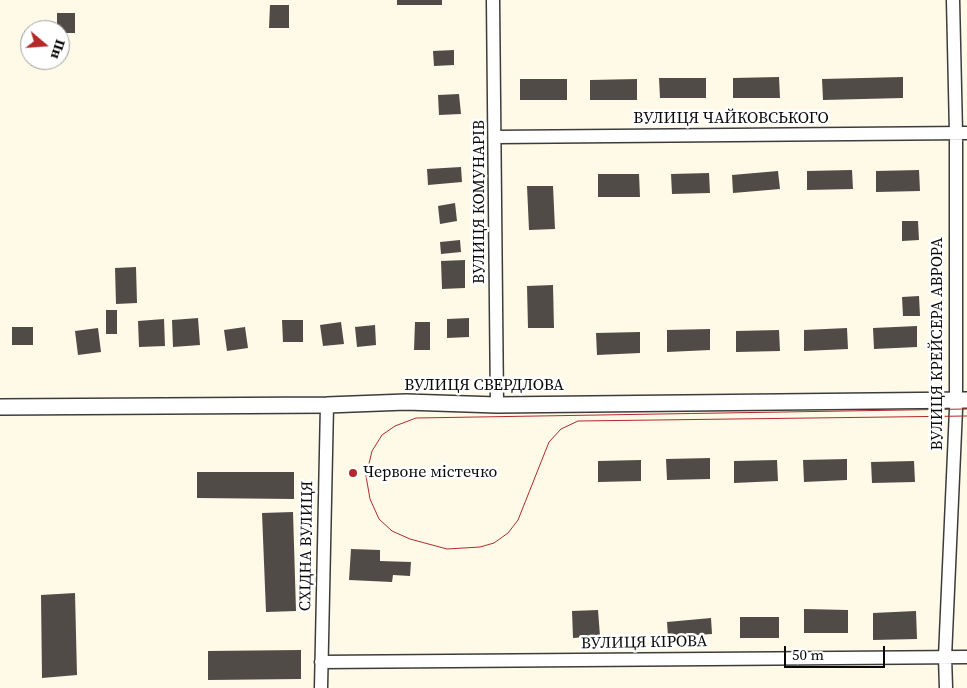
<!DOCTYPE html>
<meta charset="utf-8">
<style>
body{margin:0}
#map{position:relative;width:967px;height:688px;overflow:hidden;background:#fefae7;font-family:"Source Serif 4",serif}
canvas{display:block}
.north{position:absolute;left:20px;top:20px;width:50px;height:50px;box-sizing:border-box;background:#fff;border:1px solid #9d9d9d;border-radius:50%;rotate:108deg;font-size:14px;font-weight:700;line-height:20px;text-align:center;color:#090909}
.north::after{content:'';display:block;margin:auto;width:18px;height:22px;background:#b2292a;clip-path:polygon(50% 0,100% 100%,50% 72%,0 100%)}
.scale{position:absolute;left:784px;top:646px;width:101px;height:22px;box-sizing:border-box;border:2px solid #090909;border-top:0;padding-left:6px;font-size:15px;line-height:18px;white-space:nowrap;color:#090909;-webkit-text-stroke:4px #fff;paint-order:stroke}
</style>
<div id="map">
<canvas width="967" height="688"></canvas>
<div class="north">Пн</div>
<div class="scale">50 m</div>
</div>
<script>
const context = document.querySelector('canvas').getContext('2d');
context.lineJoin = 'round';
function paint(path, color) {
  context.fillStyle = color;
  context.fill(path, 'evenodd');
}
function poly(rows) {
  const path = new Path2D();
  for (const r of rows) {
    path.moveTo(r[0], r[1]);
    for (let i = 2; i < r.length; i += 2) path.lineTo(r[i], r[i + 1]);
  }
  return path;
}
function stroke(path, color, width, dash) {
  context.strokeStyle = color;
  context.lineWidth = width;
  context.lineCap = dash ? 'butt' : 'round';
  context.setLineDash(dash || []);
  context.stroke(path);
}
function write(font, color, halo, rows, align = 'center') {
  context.font = font + ' "Source Serif 4",serif';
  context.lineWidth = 5;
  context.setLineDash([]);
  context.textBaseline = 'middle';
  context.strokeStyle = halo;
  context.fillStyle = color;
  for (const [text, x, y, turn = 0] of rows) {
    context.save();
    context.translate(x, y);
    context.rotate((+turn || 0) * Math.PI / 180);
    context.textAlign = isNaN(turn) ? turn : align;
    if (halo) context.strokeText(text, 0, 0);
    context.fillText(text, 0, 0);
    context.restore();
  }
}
paint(poly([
 [397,0,442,0,442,5,397,5],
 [270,5,289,5,289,28,269,28],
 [57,13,75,13,75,33,60,33,60,30,57,30],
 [454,50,454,65,434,66,433,51],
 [779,77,780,98,733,98,733,78],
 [903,77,903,98,823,100,822,79],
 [659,78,706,78,706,98,660,98],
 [520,79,567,79,567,100,520,100],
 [637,79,637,100,590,100,590,80],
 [459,94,461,114,439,115,438,95],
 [461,167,462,182,428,185,427,169],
 [852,170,853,189,807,190,807,171],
 [919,170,920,191,876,192,876,171],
 [778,171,780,189,733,193,732,175],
 [709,173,710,193,672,194,671,174],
 [598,174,639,174,640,197,598,197],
 [527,186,553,186,555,229,529,230],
 [455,203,457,221,440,224,438,206],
 [902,221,918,221,919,240,902,241],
 [460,240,461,252,441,254,440,242],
 [465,260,465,288,442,289,441,261],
 [136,267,137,303,116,304,115,268],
 [553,285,554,328,528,328,527,286],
 [919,296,920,316,903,316,902,297],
 [106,310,117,310,117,334,106,334],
 [198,318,200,345,173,347,172,320],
 [469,318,469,337,447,338,447,319],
 [164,319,165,346,139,347,138,321],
 [282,320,303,320,303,342,283,342],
 [341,322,344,344,323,346,320,325],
 [415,322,430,322,430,350,414,350],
 [375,325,376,345,357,347,355,327],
 [917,326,917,347,874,349,873,328],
 [12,327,33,327,33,345,12,345],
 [245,327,248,348,227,351,224,330],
 [98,328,101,352,78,355,75,331],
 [847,328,848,349,804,351,804,330],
 [710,329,710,350,667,352,667,330],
 [779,330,780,351,736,352,736,331],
 [640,332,640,353,597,355,596,333],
 [710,458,710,479,667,480,666,459],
 [847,459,847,480,804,482,803,460],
 [641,460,641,481,598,482,598,461],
 [777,460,778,481,734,483,734,461],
 [914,461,915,482,872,483,871,462],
 [197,472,294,472,294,499,197,498],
 [293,512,296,611,266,612,262,513],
 [351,549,380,550,380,561,411,562,410,576,393,575,392,582,349,580],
 [75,593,77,675,42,678,41,595],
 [804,609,848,610,848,633,804,633],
 [598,610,600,636,573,638,572,611],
 [916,611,917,639,873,640,873,613],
 [740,617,779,617,779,638,740,638],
 [711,618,712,634,668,637,667,622],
 [301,650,301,679,208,680,208,651]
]), '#514b47');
const minor = poly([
 [493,0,497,405],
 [496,137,967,133],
 [321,662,967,657],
 [321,688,327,405],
 [946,688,945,657,956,409,956,133,953,0]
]);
const tertiary = poly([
 [0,407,327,405,406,402,497,405,967,400]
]);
stroke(minor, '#3c3c3c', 15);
stroke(tertiary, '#3c3c3c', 18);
stroke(minor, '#fff', 12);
stroke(tertiary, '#fff', 15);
stroke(poly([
 [967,409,416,418,395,426,382,435,372,451,366,476,370,499,379,519,392,531,410,539,447,549,480,547,494,543,508,533,518,520,549,442,561,429,578,421,967,416]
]), '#b2292a', 1);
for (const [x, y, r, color] of [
 [353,473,5,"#b2292a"]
]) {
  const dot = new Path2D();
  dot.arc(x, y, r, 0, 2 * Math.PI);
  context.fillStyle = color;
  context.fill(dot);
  stroke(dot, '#fff', 2);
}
write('16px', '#090909', '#fff', [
 ["ВУЛИЦЯ ЧАЙКОВСЬКОГО",731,119],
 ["ВУЛИЦЯ КОМУНАРІВ",480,202,-90],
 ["ВУЛИЦЯ КРЕЙСЕРА АВРОРА",938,344,-90],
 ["ВУЛИЦЯ СВЕРДЛОВА",484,386],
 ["СХІДНА ВУЛИЦЯ",307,546,-89],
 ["ВУЛИЦЯ КІРОВА",644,643,-1]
]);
write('16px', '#090909', '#fff', [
 ["Червоне містечко",363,473]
], 'left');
</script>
